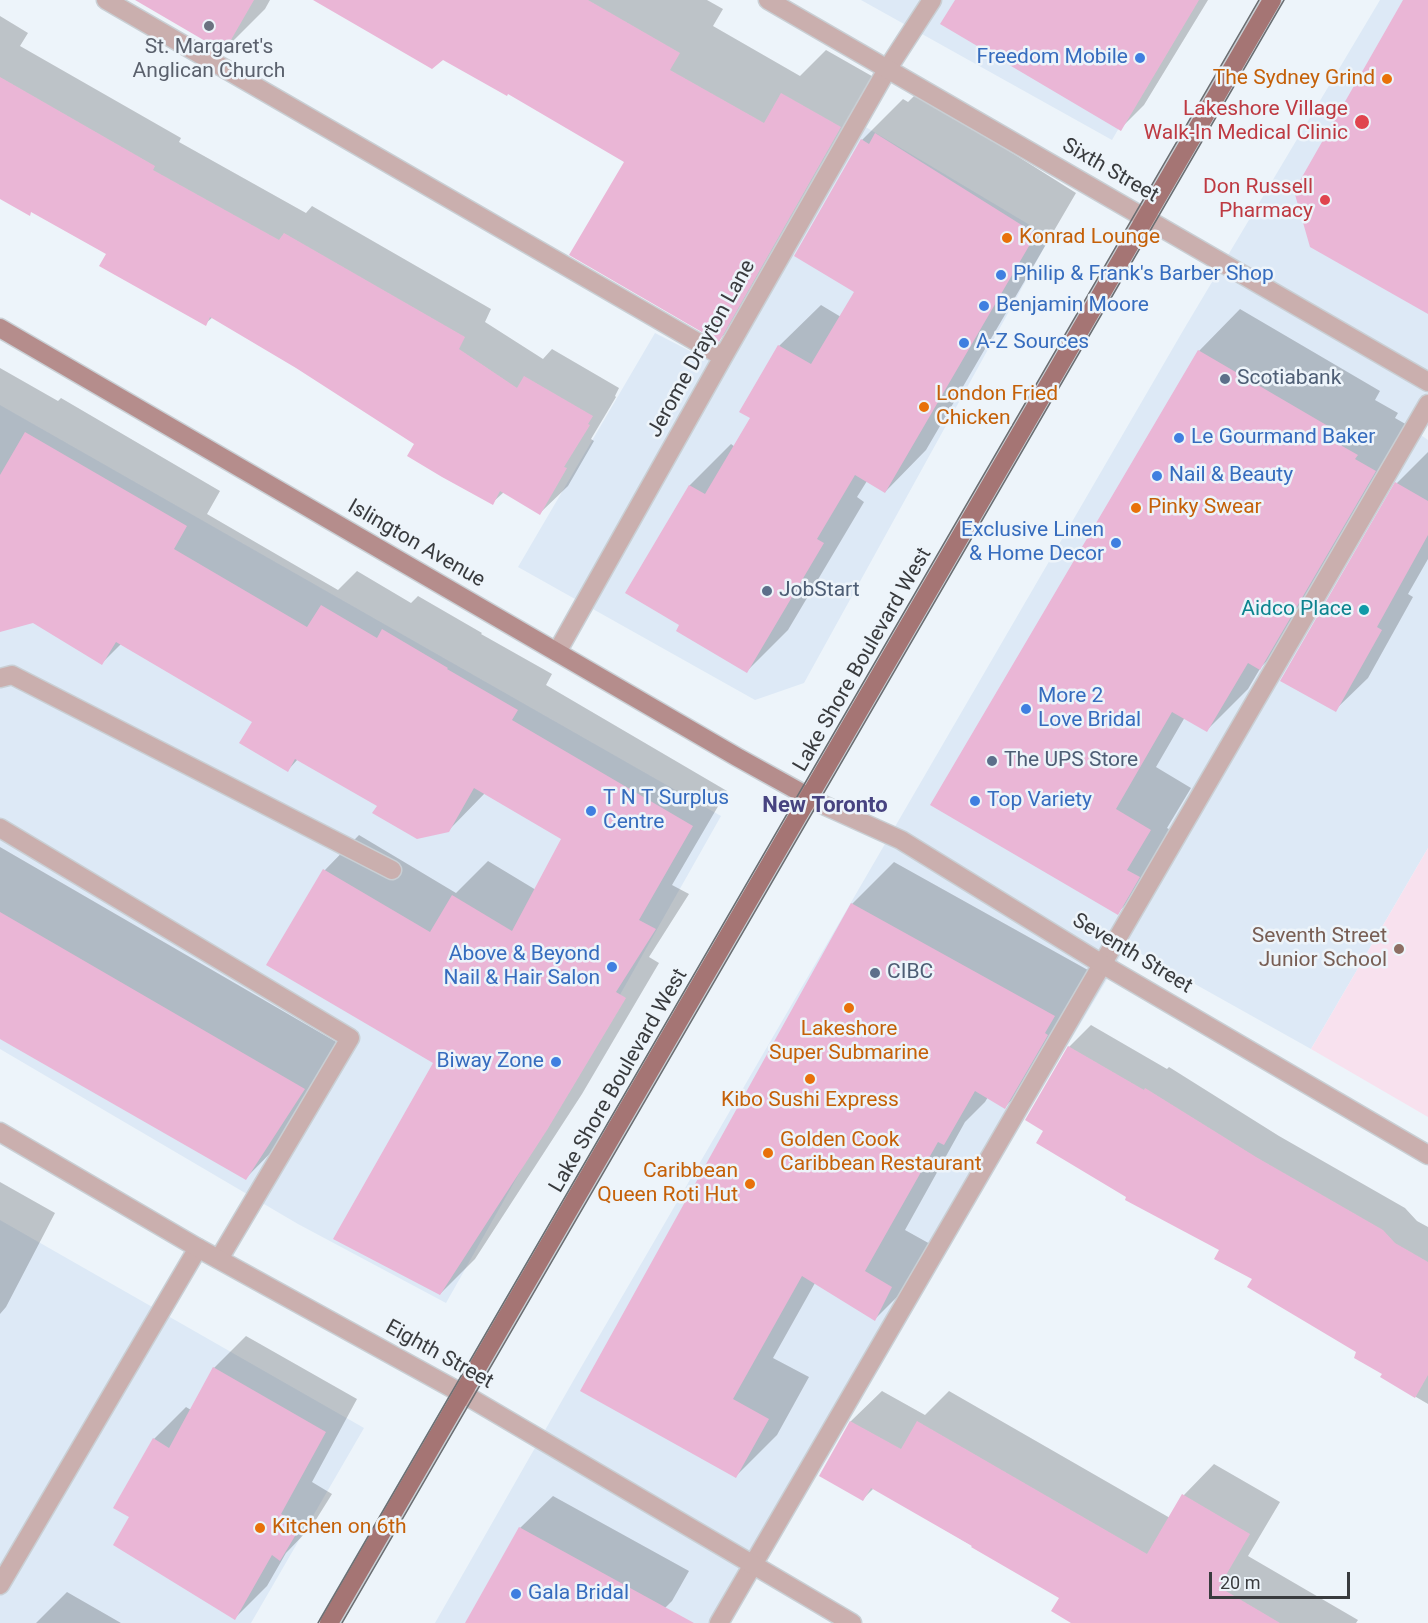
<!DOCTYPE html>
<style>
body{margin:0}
#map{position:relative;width:1428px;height:1623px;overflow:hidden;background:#edf4fa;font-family:Roboto,sans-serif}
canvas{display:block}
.scale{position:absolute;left:1209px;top:1572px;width:141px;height:27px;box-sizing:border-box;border:3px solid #393b3e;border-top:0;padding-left:8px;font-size:18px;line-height:21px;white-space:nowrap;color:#393b3e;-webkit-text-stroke:4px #edf4fa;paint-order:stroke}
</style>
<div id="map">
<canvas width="1428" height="1623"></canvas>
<div class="scale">20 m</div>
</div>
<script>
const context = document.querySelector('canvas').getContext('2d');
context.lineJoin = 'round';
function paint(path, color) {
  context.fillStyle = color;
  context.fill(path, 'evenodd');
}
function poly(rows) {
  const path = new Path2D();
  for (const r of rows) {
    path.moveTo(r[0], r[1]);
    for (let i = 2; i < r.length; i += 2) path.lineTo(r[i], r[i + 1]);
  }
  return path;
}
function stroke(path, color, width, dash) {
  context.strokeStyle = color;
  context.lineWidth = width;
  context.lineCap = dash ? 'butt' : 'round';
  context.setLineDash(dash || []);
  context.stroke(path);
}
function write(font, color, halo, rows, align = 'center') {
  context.font = font + ' Roboto,sans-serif';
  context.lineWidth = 5;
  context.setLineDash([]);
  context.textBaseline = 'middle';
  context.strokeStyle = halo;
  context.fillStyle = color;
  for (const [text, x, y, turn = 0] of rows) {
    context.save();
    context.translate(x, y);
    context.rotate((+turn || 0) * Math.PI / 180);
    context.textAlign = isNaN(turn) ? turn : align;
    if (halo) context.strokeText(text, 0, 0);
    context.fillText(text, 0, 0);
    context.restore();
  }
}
paint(poly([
 [861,0,1193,0,1112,140],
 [1380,0,1428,0,1428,392,1408,426,1428,440,1428,848,1311,1049,1127,946,721,1623,435,1623,576,1376,1184,329],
 [859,123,1050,237,804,683,755,700,518,567,655,333,721,367],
 [0,405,721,816,446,1303,298,1224,0,1049],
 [0,1220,364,1428,251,1623,0,1623]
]), '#dde9f6');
paint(poly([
 [1428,848,1428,1117,1311,1049]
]), '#f8e1ee');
paint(poly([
 [138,0,270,0,265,9,224,50],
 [344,0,707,0,723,9,713,26,800,76,826,50,884,83,762,296,719,340,626,162,509,93],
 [957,0,1208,0,1144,105,1120,129],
 [0,16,28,33,20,46,181,138,179,142,306,213,312,206,491,309,485,322,543,359,552,349,619,388,615,396,616,397,591,439,594,441,568,486,540,513,504,492,492,503,416,443,297,366,213,317,205,324,108,254,0,185],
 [917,93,1076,193,926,450,885,492,867,481,857,497,864,502,788,630,747,671,681,625,627,592,690,485,731,444,735,447,752,418,741,411,779,346,821,305,841,317,856,292,862,140,903,99,908,102],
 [1240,309,1380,391,1375,400,1398,413,1395,418,1416,430,1301,627,1261,667,1248,689,1207,730,1185,717,1156,767,1191,788,1167,828,1180,835,1159,872,1117,913,932,804,1199,351],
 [0,368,58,401,61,398,220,491,207,514,338,590,357,571,411,603,418,596,482,633,481,634,552,674,546,685,727,791,672,885,689,894,649,957,659,963,582,1094,475,1259,440,1294,435,1062,268,964,325,870,359,835,456,893,488,861,536,890,563,839,485,793,448,831,379,806,298,759,288,770,254,721,122,643,102,663,33,622,0,630],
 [1428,452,1428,559,1408,594,1413,597,1368,678,1335,710,1397,483],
 [0,847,345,1047,287,1136,246,1178,0,1037],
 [894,862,1095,974,1046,1065,1005,1107,988,1097,985,1102,965,1122,905,1230,932,1245,916,1278,875,1319,815,1283,773,1358,809,1377,777,1435,736,1476,582,1390,852,904],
 [1091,1025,1167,1069,1169,1067,1279,1136,1405,1208,1417,1221,1428,1227,1428,1404,1382,1377,1384,1373,1358,1351,1254,1279,1221,1250,1128,1196,1045,1130,1069,1047],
 [0,1182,55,1213,6,1307,0,1314],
 [246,1336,357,1399,312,1482,332,1494,312,1526,286,1553,267,1586,235,1618,131,1516,154,1439,186,1407,191,1410,214,1368],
 [882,1391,925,1415,949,1391,1170,1518,1184,1495,1214,1464,1280,1502,1248,1556,1358,1620,1356,1623,1074,1623,1061,1598,874,1488,863,1499,821,1476,851,1421],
 [553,1496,689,1571,672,1601,650,1623,467,1623,520,1528],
 [67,1592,121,1623,36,1623]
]), '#0003');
paint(poly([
 [135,0,254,0,224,52],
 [313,0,588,0,680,53,670,70,764,123,781,93,841,127,719,342,569,255,624,162,508,94,507,96,443,60,432,69],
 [955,0,1199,0,1121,131,940,24],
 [1403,0,1428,0,1428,314,1310,247,1294,191],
 [0,77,155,166,153,170,279,240,284,233,465,337,459,349,517,388,524,376,593,416,588,424,590,425,564,467,567,468,540,515,500,491,493,505,442,477,407,456,414,444,296,368,210,317,206,326,115,275,99,266,106,254,31,212,30,216,0,199],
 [875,133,1036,234,885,493,855,475,817,539,824,543,747,673,676,631,679,625,625,593,689,485,705,494,750,418,739,412,778,345,811,364,854,292,794,256,861,139,869,144],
 [1198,350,1340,433,1335,442,1358,455,1355,459,1376,471,1260,670,1248,663,1207,732,1172,712,1116,809,1151,830,1127,870,1140,877,1118,915,930,805],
 [25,432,187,526,174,549,307,627,321,605,377,638,382,629,448,668,447,669,518,710,512,720,693,826,639,920,656,929,616,992,626,998,547,1130,440,1295,333,1239,433,1063,266,965,323,869,430,932,452,895,512,931,561,839,474,788,449,832,417,839,372,813,377,806,295,759,288,772,239,743,252,722,116,642,102,665,33,623,0,632,0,475],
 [1395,482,1428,501,1428,535,1377,627,1382,630,1336,712,1280,681],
 [851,903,1055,1016,1045,1033,1048,1035,1005,1109,975,1091,944,1145,938,1142,865,1271,892,1287,875,1321,802,1276,733,1399,769,1419,736,1478,580,1391],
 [0,912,305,1089,246,1180,0,1039],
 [1068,1046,1144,1090,1145,1088,1256,1157,1383,1230,1395,1243,1428,1262,1428,1375,1415,1398,1380,1377,1382,1374,1354,1358,1356,1352,1247,1287,1252,1279,1214,1259,1219,1250,1125,1200,1126,1197,1036,1143,1043,1131,1025,1120],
 [213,1367,326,1432,281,1514,301,1526,280,1561,272,1555,235,1620,113,1545,129,1517,113,1508,153,1438,169,1448],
 [850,1421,901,1449,917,1421,1147,1554,1182,1494,1250,1534,1219,1587,1280,1623,1071,1623,1051,1611,1059,1598,971,1547,972,1546,871,1488,863,1501,819,1476],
 [519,1527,694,1623,465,1623]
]), '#eab6d6');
const lane = poly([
 [106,0,723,357],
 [557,652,723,357,888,68,932,0],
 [0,678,12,675,392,870],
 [0,828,350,1038,219,1259],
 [0,1585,198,1248],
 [719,1623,1428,404]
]);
const street = poly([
 [768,0,1428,382],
 [809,797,819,803,901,840,1102,964,1428,1155],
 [0,1132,198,1248,472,1399,852,1623]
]);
const secondary = poly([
 [0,328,737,757,809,797]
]);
const primary = poly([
 [329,1623,1272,0]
]);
stroke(lane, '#c9cfd4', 21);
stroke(street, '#c9cfd4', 21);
stroke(secondary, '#c9cfd4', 21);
stroke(primary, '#c9cfd4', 21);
stroke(lane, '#caafae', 18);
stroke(street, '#caafae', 18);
stroke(secondary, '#b58d8c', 18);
stroke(primary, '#a57574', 18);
stroke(poly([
 [318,1623,1259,0],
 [342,1623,1284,0]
]), '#6b6e72', 1.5);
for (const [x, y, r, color] of [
 [209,26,6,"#6b7280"],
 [1140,58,6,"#3f7fe0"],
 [1387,79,6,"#e8710a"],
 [1362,122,8,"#e0444e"],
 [1325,200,6,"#e0444e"],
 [1007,238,6,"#e8710a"],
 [1001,275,6,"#3f7fe0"],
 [984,306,6,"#3f7fe0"],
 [964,343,6,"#3f7fe0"],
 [1225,379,6,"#5c6f8a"],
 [924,407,6,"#e8710a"],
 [1179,438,6,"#3f7fe0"],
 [1157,476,6,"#3f7fe0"],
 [1136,508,6,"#e8710a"],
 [1116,543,6,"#3f7fe0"],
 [767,591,6,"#5c6f8a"],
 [1364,610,6,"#0f9aa8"],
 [1026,709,6,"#3f7fe0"],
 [992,761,6,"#5c6f8a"],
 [975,801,6,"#3f7fe0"],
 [591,811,6,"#3f7fe0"],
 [1399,949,6,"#8d6e63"],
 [612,967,6,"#3f7fe0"],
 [875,973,6,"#5c6f8a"],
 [849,1008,6,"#e8710a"],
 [556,1062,6,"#3f7fe0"],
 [810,1079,6,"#e8710a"],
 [768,1153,6,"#e8710a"],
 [750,1184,6,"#e8710a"],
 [260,1528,6,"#e8710a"],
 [516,1594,6,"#3f7fe0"]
]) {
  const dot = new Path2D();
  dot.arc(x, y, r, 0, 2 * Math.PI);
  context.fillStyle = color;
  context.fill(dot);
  stroke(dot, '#edf4fa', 2);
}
write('21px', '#5b616d', '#edf4fa', [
 ["St. Margaret's",209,48],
 ["Anglican Church",209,72]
]);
write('21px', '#366cbe', '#edf4fa', [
 ["Freedom Mobile",1128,58,"right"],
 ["Philip & Frank's Barber Shop",1013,275],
 ["Benjamin Moore",996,306],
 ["A-Z Sources",976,343],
 ["Le Gourmand Baker",1191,438],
 ["Nail & Beauty",1169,476],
 ["Exclusive Linen",1104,531,"right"],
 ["& Home Decor",1104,555,"right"],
 ["More 2",1038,697],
 ["Love Bridal",1038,721],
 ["T N T Surplus",603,799],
 ["Centre",603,823],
 ["Top Variety",987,801],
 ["Above & Beyond",600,955,"right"],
 ["Nail & Hair Salon",600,979,"right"],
 ["Biway Zone",544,1062,"right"],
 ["Gala Bridal",528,1594]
], 'left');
write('21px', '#c56008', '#edf4fa', [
 ["The Sydney Grind",1375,79,"right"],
 ["Konrad Lounge",1019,238],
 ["London Fried",936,395],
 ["Chicken",936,419],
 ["Pinky Swear",1148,508],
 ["Lakeshore",849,1030,"center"],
 ["Super Submarine",849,1054,"center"],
 ["Kibo Sushi Express",810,1101,"center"],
 ["Golden Cook",780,1141],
 ["Caribbean Restaurant",780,1165],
 ["Caribbean",738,1172,"right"],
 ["Queen Roti Hut",738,1196,"right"],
 ["Kitchen on 6th",272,1528]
], 'left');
write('21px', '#be3a42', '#edf4fa', [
 ["Lakeshore Village",1348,110],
 ["Walk-In Medical Clinic",1348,134],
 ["Don Russell",1313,188],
 ["Pharmacy",1313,212]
], 'right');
write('21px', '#393b3e', '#edf4fa', [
 ["Sixth Street",1110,171,30],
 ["Jerome Drayton Lane",702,349,-61],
 ["Islington Avenue",416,544,30],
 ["Lake Shore Boulevard West",863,660,-60],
 ["Seventh Street",1132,954,31],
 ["Lake Shore Boulevard West",619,1081,-60],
 ["Eighth Street",439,1355,29]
]);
write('21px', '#4e5e75', '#edf4fa', [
 ["Scotiabank",1237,379],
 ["JobStart",779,591],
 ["The UPS Store",1004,761],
 ["CIBC",887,973]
], 'left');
write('21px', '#0d838f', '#edf4fa', [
 ["Aidco Place",1352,610]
], 'right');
write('21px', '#785e54', '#edf4fa', [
 ["Seventh Street",1387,937],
 ["Junior School",1387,961]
], 'right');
write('bold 22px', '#474380', '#edf4fa', [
 ["New Toronto",825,806]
]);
</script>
